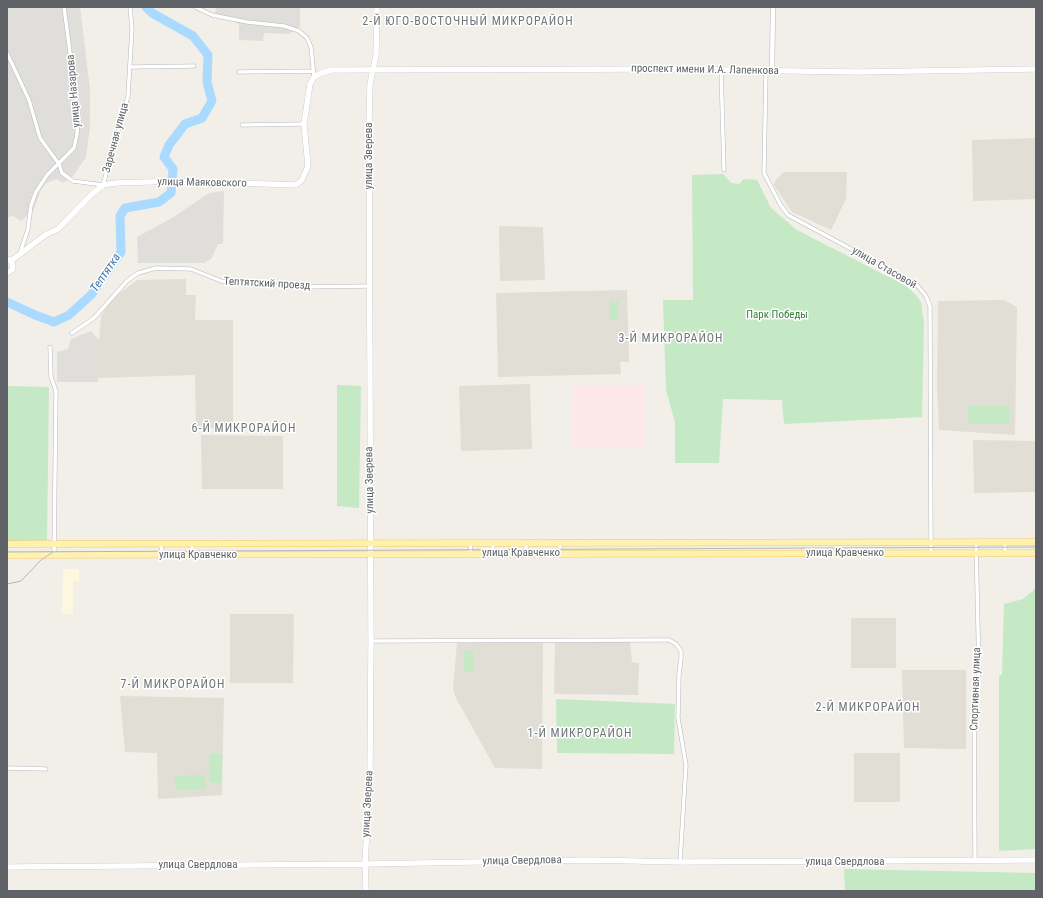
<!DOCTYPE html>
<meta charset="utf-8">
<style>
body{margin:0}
#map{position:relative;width:1043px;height:898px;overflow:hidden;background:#f1efe8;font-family:"Roboto Condensed",sans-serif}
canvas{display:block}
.frame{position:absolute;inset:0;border:8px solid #5f6368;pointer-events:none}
</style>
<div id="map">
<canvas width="1043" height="898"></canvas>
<div class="frame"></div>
</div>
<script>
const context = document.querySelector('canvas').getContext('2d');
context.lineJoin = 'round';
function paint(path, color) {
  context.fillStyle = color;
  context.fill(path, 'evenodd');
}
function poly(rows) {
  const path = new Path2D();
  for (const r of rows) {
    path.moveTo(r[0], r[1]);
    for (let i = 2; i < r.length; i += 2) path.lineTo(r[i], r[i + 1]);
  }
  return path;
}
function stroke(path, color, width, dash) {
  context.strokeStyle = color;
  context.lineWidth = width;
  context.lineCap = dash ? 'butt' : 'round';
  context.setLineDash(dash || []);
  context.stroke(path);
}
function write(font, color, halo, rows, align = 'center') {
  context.font = font + ' "Roboto Condensed",sans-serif';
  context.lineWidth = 3;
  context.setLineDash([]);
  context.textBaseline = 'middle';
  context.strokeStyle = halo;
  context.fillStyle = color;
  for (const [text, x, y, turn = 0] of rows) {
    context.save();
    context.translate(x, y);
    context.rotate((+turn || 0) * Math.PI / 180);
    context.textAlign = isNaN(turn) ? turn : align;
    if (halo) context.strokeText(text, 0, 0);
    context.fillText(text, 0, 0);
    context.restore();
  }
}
paint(poly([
 [63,569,79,569,79,581,73,581,73,614,62,614]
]), '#fef7e0');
paint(poly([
 [7,7,80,7,90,89,90,127,86,157,73,176,63,183,57,179,46,183,40,192,34,209,21,221,13,216,7,217],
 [216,7,300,7,300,27,289,34,264,33,263,41,239,40,239,24,215,14],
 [224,191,223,244,218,244,211,259,204,263,138,263,137,237,172,218,209,193],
 [91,331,99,340,98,382,57,382,57,352,68,349,71,339]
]), '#e0deda');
paint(poly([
 [1036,138,1036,199,973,201,972,140],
 [784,172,847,172,846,199,831,230,792,212,774,185,776,179],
 [499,226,543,227,545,280,500,281],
 [186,279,186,295,196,295,195,320,233,320,233,428,196,428,195,375,98,378,99,340,101,316,111,300,137,280],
 [627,290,629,362,620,362,621,374,498,377,496,293],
 [1004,300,1017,307,1015,435,939,430,937,389,938,301],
 [530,384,532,449,461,451,459,386],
 [201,435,283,436,283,489,202,489],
 [973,440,1036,441,1036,492,974,493],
 [230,614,294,614,293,683,230,683],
 [851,618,896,618,896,668,851,668],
 [630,641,632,662,639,663,638,695,554,694,555,643],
 [482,642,543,643,542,769,495,768,456,698,453,689,457,643],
 [902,670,966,670,966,749,904,748],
 [120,696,224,698,222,795,158,799,157,753,125,752],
 [854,753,900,753,900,802,854,802]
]), '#e1ded6');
paint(poly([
 [571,385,645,385,645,448,571,448]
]), '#fce8e6');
paint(poly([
 [723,174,731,183,739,184,744,179,757,180,771,208,797,230,906,286,916,295,921,302,924,324,922,417,784,424,782,400,723,399,719,463,675,463,675,422,666,390,663,300,693,300,692,175],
 [610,300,619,302,617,320,609,319],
 [337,385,361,386,359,508,337,506],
 [7,386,49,387,47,540,7,541],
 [968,405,1009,405,1009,424,968,424],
 [1036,588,1036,849,999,851,999,675,1002,675,1004,604,1023,599],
 [464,651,473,651,474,672,464,672],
 [556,699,675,704,674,754,557,753],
 [210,754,222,754,221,783,209,783],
 [205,775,205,790,176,790,175,776],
 [844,869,1036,873,1036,891,845,891]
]), '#c5e8c5');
stroke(poly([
 [7,302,35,315,54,322,69,315,91,295,121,252,120,216,125,208,159,202,171,193,173,169,164,157,169,145,185,124,202,118,212,101,207,82,208,55,193,36,152,13,146,7]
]), '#aadaff', 9);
const minor = poly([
 [195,7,212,15,247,22,284,26,299,31,307,38,311,47,314,77],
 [7,53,29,100,40,138,59,164,62,173,73,181,103,185,128,96,132,29,130,7],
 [131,67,194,66],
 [721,70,724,170],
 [766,71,764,173,780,204,788,215,916,284,926,296,930,306,931,552],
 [239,72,313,71],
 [242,125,304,124],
 [20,253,28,229,31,205,36,192,47,175,74,148,77,134,78,113,64,7],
 [72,333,94,318,127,281,138,273,156,268,191,269,221,281,236,284,301,287,370,286],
 [50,347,51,377,56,391,54,555],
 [1005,542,1005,553],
 [493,543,493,553],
 [526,543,526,553],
 [560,543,560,553],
 [161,545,162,555],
 [192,545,192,555],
 [470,553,471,543],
 [371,641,659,640,669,640,676,644,681,651,681,658,679,674,678,718,686,765,680,862],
 [7,768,46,769],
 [975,861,974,699,979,673,976,542]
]);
const tertiary = poly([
 [772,71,773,7]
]);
const secondary = poly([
 [7,259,10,260,13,266,12,270,7,273],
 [11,261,45,235,58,229,92,194,103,185,116,183,179,181,296,185,302,180,308,166,304,124,310,84,314,77,321,73,331,70,666,69,857,72,1036,69],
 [7,867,365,864,588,860,680,862,1036,860],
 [366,891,365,864,370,774,371,641,369,123,370,84,376,55,377,7]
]);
const primary = poly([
 [7,544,1036,542],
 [7,555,1036,553]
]);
stroke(minor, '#b5b8bc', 4.5);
stroke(tertiary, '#b5b8bc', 5.5);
stroke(secondary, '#b6babf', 6);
stroke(primary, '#f2c960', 7);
stroke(minor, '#fff', 3.5);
stroke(tertiary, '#fff', 4.5);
stroke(secondary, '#fff', 5.5);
stroke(primary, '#fff2af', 6);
stroke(poly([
 [7,552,1036,547],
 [7,584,21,581,41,560,53,552]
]), '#b6b7b8', 1);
write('11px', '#5f6368', '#fff', [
 ["проспект имени И.А. Лапенкова",705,70,1],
 ["улица Назарова",74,91,-95],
 ["Заречная улица",116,138,-75],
 ["улица Зверева",369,156,-90],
 ["улица Маяковского",202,183,1],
 ["улица Стасовой",884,268,30],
 ["Тептятский проезд",267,284,3],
 ["улица Зверева",370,480,-91],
 ["улица Кравченко",521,553],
 ["улица Кравченко",845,553],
 ["улица Кравченко",198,555],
 ["Спортивная улица",976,689,-88],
 ["улица Зверева",368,804,-87],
 ["улица Свердлова",522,861,-1],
 ["улица Свердлова",845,862],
 ["улица Свердлова",198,865]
]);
write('11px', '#348238', '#fff', [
 ["Парк Победы",777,315]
]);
context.letterSpacing = '1px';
write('12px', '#70757a', '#fff', [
 ["2-Й ЮГО-ВОСТОЧНЫЙ МИКРОРАЙОН",468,22],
 ["3-Й МИКРОРАЙОН",671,339],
 ["6-Й МИКРОРАЙОН",244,429],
 ["7-Й МИКРОРАЙОН",173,685],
 ["2-Й МИКРОРАЙОН",868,708],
 ["1-Й МИКРОРАЙОН",580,734]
]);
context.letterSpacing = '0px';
write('italic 12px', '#4174aa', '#fff', [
 ["Тептятка",106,273,-56]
]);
</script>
